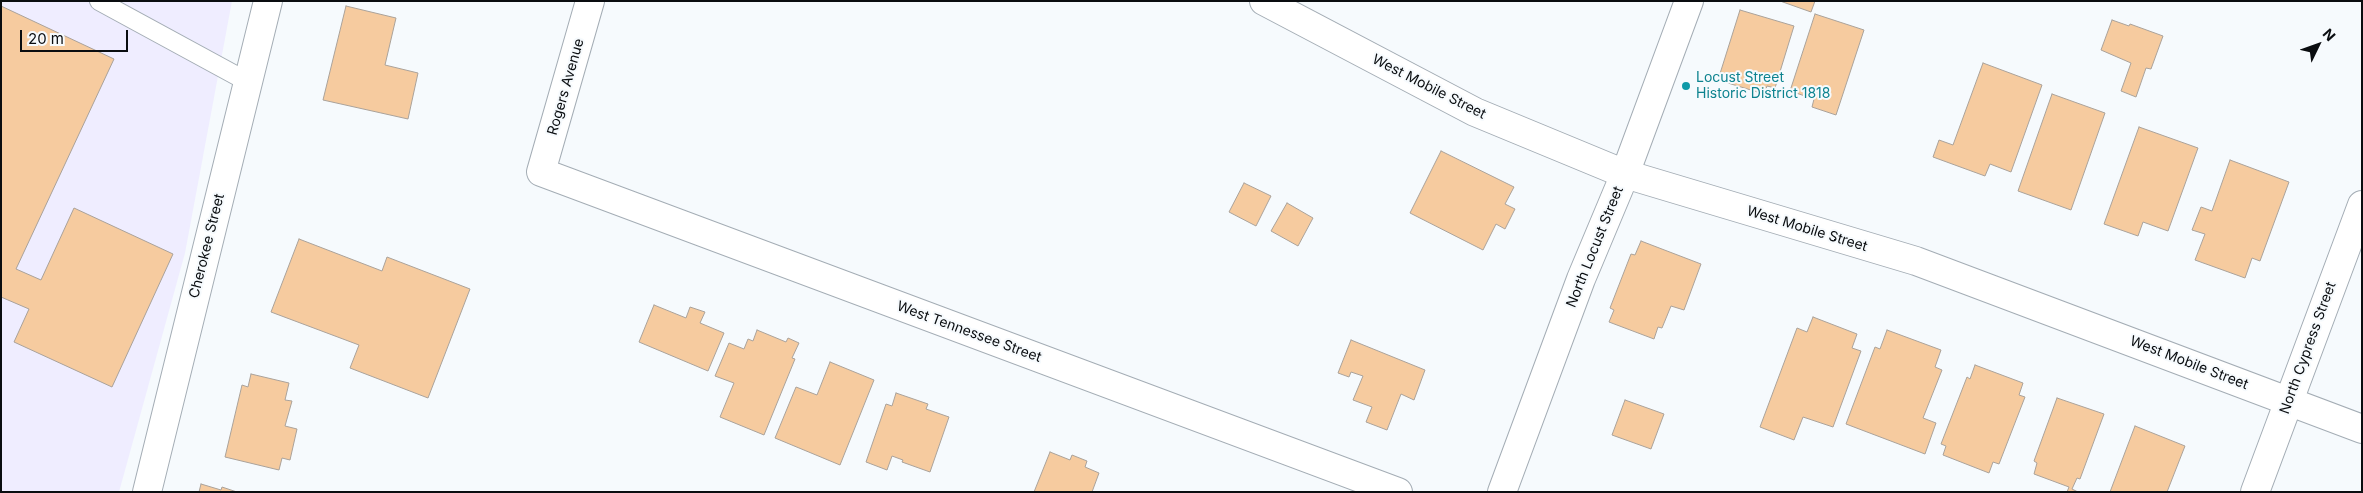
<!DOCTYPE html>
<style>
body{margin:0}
#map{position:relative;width:2363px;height:493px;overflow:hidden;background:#f6fafd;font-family:Inter,sans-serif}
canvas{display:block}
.frame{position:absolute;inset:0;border:2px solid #0a0d10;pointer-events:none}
.north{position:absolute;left:2293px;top:20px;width:50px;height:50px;-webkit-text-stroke:4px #f6fafd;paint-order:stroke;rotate:48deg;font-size:14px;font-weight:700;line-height:20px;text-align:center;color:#0a0d10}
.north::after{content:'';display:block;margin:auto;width:18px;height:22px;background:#0a0d10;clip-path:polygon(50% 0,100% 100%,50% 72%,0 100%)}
.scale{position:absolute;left:20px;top:30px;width:108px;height:22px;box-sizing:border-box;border:2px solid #0a0d10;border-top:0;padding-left:6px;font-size:15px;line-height:18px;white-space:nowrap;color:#0a0d10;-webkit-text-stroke:4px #f6fafd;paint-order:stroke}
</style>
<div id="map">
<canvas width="2363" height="493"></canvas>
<div class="frame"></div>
<div class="north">N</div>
<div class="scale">20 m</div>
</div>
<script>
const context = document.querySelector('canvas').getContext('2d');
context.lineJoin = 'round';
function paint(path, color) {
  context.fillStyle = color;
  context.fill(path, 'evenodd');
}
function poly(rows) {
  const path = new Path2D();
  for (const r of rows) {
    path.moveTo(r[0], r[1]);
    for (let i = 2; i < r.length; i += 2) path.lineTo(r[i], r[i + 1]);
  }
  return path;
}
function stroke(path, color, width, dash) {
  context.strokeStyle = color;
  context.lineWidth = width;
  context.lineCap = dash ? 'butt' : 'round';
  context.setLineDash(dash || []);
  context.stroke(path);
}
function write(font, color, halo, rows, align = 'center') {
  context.font = font + ' Inter,sans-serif';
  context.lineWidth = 4;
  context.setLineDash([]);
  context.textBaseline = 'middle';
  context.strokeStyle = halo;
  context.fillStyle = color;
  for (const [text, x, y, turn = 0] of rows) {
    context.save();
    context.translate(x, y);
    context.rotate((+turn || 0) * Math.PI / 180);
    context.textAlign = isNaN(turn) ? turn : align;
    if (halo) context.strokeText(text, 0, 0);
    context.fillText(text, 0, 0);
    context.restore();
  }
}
paint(poly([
 [1,1,232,1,185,253,119,492,1,492]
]), '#efedff');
const building = poly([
 [1780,1,1815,1,1811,12,1780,1],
 [1,6,114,59,16,269,41,280,74,208,173,254,112,387,14,342,29,309,1,297,1,6],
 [346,6,396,18,385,65,418,73,408,119,323,100,346,6],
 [1740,10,1794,26,1775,88,1767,86,1764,94,1718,80,1740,10],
 [1815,14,1864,30,1836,115,1812,107,1814,99,1790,91,1815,14],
 [2112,20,2129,26,2130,24,2163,36,2151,69,2146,68,2136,97,2121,91,2131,63,2101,50,2112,20],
 [1983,63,2042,85,2011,172,1990,164,1985,176,1933,157,1939,140,1953,145,1983,63],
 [2052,94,2105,113,2071,210,2018,191,2052,94],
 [2139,127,2198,148,2168,231,2143,222,2138,236,2104,224,2139,127],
 [1441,151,1514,187,1505,204,1515,209,1505,229,1496,224,1483,250,1410,213,1441,151],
 [2230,160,2289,182,2260,261,2252,258,2245,278,2195,260,2205,234,2192,230,2201,207,2212,211,2230,160],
 [1244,183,1271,196,1256,226,1229,212,1244,183],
 [1287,203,1313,218,1298,246,1271,231,1287,203],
 [299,239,382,271,387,257,470,289,428,398,350,368,359,345,271,312,299,239],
 [1641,241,1701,264,1684,310,1671,306,1662,328,1658,327,1654,339,1609,322,1614,310,1610,308,1631,254,1635,255,1641,241],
 [654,305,686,318,690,307,705,312,700,323,724,333,708,371,639,342,654,305],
 [1813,317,1857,334,1852,348,1861,351,1833,427,1803,417,1794,440,1760,427,1797,328,1807,332,1813,317],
 [757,330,786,342,788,338,799,343,792,358,795,359,764,435,720,417,734,383,715,376,729,343,744,349,748,339,753,341,757,330],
 [1887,330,1941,350,1935,367,1942,370,1923,418,1936,423,1925,454,1846,424,1875,347,1880,349,1887,330],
 [1351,340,1425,370,1414,400,1401,394,1387,430,1366,422,1372,407,1353,400,1363,376,1351,372,1349,377,1338,373,1351,340],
 [830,362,874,380,840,465,775,438,796,387,817,395,830,362],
 [1975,365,2023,383,2019,395,2025,397,1999,464,1993,462,1989,473,1943,455,1946,446,1941,444,1967,377,1970,379,1975,365],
 [251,374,289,383,285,400,292,401,285,426,297,429,290,460,282,458,279,470,225,457,242,385,248,387,251,374],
 [896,393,928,404,926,409,949,417,930,472,902,462,903,460,892,456,887,470,866,462,886,404,892,406,896,393],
 [2057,398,2104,414,2080,479,2077,478,2072,489,2078,492,2067,492,2069,487,2034,474,2037,463,2034,461,2057,398],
 [1625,400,1664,414,1651,449,1612,435,1625,400],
 [2135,426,2185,446,2167,492,2110,492,2135,426],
 [1050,452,1070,460,1072,455,1087,461,1085,467,1099,473,1092,492,1034,492,1050,452],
 [201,484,221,490,222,487,237,492,199,492,201,484]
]);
paint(building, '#f6cb9f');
stroke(building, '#aaa29a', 1);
const service = poly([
 [99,1,248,82]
]);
const minor = poly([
 [590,1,541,172,1398,492],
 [1502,492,1581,279,1625,174,1689,1],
 [2255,492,2362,205]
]);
const tertiary = poly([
 [1264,1,1475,112,1625,174,1916,261,2362,429],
 [147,492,268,1]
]);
stroke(service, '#a4adb5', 20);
stroke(minor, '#a4adb5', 30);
stroke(tertiary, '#a4adb5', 30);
stroke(service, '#fff', 18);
stroke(minor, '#fff', 28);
stroke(tertiary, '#fff', 28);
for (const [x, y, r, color] of [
 [1686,86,5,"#0f9aa8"]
]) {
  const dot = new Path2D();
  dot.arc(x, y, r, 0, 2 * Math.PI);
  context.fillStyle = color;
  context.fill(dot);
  stroke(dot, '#f6fafd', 2);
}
write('14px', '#0d838f', '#f6fafd', [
 ["Locust Street",1696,78],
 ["Historic District 1818",1696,94]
], 'left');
write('14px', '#0a0d10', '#f6fafd', [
 ["Rogers Avenue",566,87,-74],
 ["West Mobile Street",1429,87,27],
 ["West Mobile Street",1807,229,17],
 ["Cherokee Street",207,246,-76],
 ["North Locust Street",1595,247,-68],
 ["West Tennessee Street",969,332,20],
 ["North Cypress Street",2308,348,-70],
 ["West Mobile Street",2189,363,21]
]);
</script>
